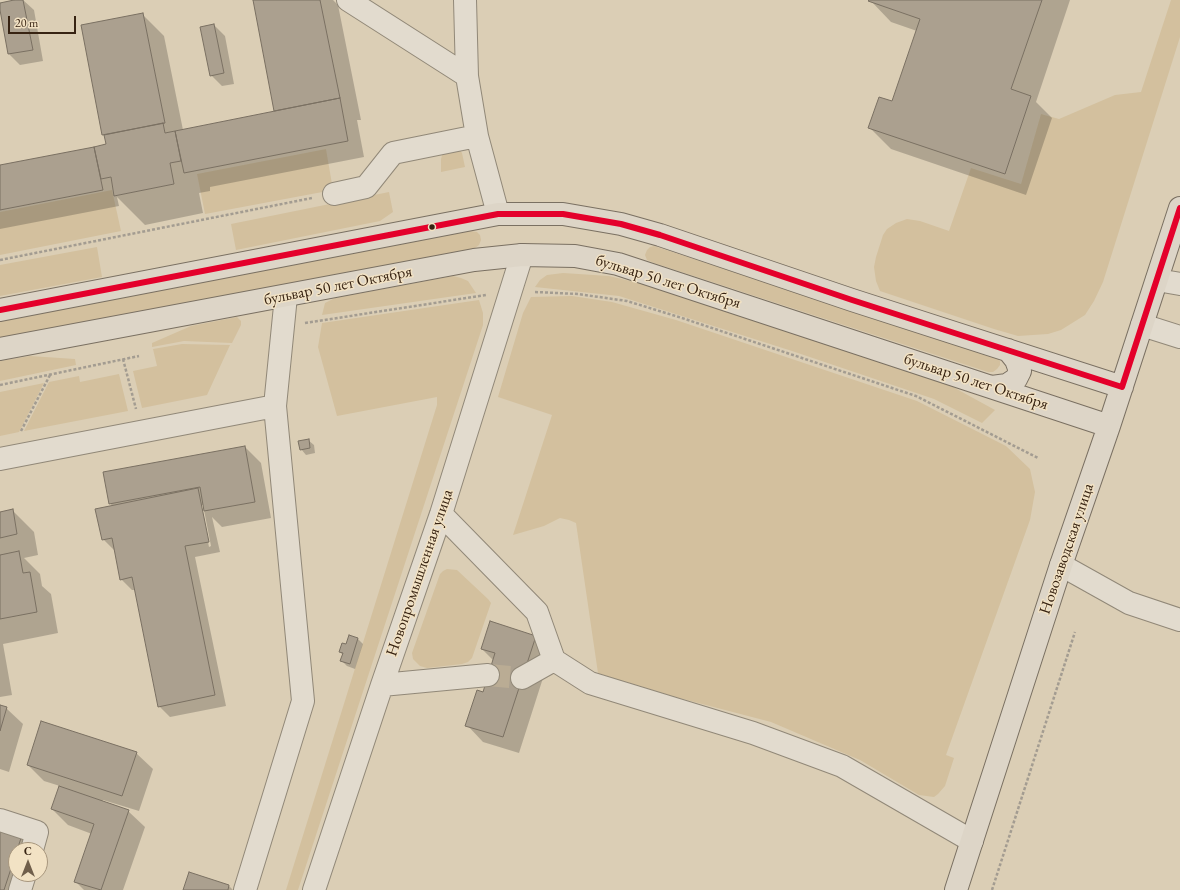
<!DOCTYPE html>
<meta charset="utf-8">
<style>
body{margin:0}
#map{position:relative;width:1180px;height:890px;overflow:hidden;background:#dbceb5;font-family:"EB Garamond",serif}
canvas{display:block}
.north{position:absolute;left:8px;top:842px;width:40px;height:40px;box-sizing:border-box;background:#f2e2c4;border:1px solid #a7967d;border-radius:50%;rotate:0deg;font-size:11px;font-weight:700;line-height:16px;text-align:center;color:#372312}
.north::after{content:'';display:block;margin:auto;width:14px;height:18px;background:#705f4b;clip-path:polygon(50% 0,100% 100%,50% 72%,0 100%)}
.scale{position:absolute;left:8px;top:16px;width:68px;height:18px;box-sizing:border-box;border:2px solid #372312;border-top:0;padding-left:5px;font-size:12px;line-height:14px;white-space:nowrap;color:#372312;-webkit-text-stroke:3px #f2e2c4;paint-order:stroke}
</style>
<div id="map">
<canvas width="1180" height="890"></canvas>
<div class="north">С</div>
<div class="scale">20 m</div>
</div>
<script>
const context = document.querySelector('canvas').getContext('2d');
context.lineJoin = 'round';
function paint(path, color) {
  context.fillStyle = color;
  context.fill(path, 'evenodd');
}
function poly(rows) {
  const path = new Path2D();
  for (const r of rows) {
    path.moveTo(r[0], r[1]);
    for (let i = 2; i < r.length; i += 2) path.lineTo(r[i], r[i + 1]);
  }
  return path;
}
function stroke(path, color, width, dash) {
  context.strokeStyle = color;
  context.lineWidth = width;
  context.lineCap = dash ? 'butt' : 'round';
  context.setLineDash(dash || []);
  context.stroke(path);
}
function write(font, color, halo, rows, align = 'center') {
  context.font = font + ' "EB Garamond",serif';
  context.lineWidth = 3;
  context.setLineDash([]);
  context.textBaseline = 'middle';
  context.strokeStyle = halo;
  context.fillStyle = color;
  for (const [text, x, y, turn = 0] of rows) {
    context.save();
    context.translate(x, y);
    context.rotate((+turn || 0) * Math.PI / 180);
    context.textAlign = isNaN(turn) ? turn : align;
    if (halo) context.strokeText(text, 0, 0);
    context.fillText(text, 0, 0);
    context.restore();
  }
}
paint(poly([
 [1171,0,1180,0,1180,37,1103,282,1094,301,1085,315,1061,330,1048,334,1018,336,994,329,880,291,876,281,874,267,876,257,883,235,887,229,896,223,907,219,920,221,949,231,971,168,1021,184,1041,114,1059,119,1115,95,1141,92],
 [326,149,333,190,205,214,197,174],
 [459,149,462,153,465,167,441,172,441,159,443,152],
 [112,190,121,231,0,255,0,212],
 [389,192,393,212,380,221,236,250,231,224],
 [471,231,477,232,480,235,481,240,479,245,475,248,0,339,0,321],
 [654,246,996,357,1000,361,1000,365,997,369,993,372,988,372,654,263,647,260,645,255,647,250,650,247],
 [97,247,102,277,0,296,0,265],
 [563,273,609,276,656,287,942,381,995,410,982,423,934,399,792,351,619,296,535,287,540,280,547,275],
 [453,276,461,278,468,281,476,293,322,315,325,303,335,298],
 [572,296,612,302,676,320,917,401,1006,446,1030,469,1035,492,1030,520,946,755,954,758,945,786,938,794,934,797,919,795,860,760,771,722,683,699,599,680,576,523,569,520,560,518,544,526,513,535,552,415,498,397,523,313,531,297],
 [479,300,483,313,483,325,298,890,286,890,437,405,437,397,337,416,318,347,322,323],
 [237,317,241,321,241,325,232,343,184,341,152,347,152,343,191,326],
 [182,344,230,345,207,395,142,408,133,371,157,366,153,349],
 [30,356,75,359,76,365,0,381,0,361],
 [119,374,128,411,24,431,49,382,79,376,80,382],
 [44,383,19,432,0,436,0,392],
 [447,569,457,570,488,599,491,603,472,658,468,662,462,664,427,668,420,666,413,659,412,653,440,574,443,571]
]), '#d3c09e');
paint(poly([
 [19,0,23,0,34,10,43,61,20,65,9,54,0,4],
 [254,0,333,0,338,5,361,120,357,120,364,157,210,187,210,191,199,193,203,213,145,225,117,197,119,206,0,229,0,166,107,145,106,137,103,135,143,15,164,36,183,130,276,112],
 [870,0,1070,0,1036,102,1052,118,1026,195,891,149,870,128,893,102,917,31,891,22],
 [214,25,225,36,234,84,222,86,211,75],
 [308,440,314,445,315,453,306,455,301,449],
 [245,447,261,463,271,518,222,527,212,517,220,552,195,557,226,706,170,717,159,706,135,590,132,590,121,579,115,550,114,550,103,539,113,507,110,503],
 [201,505,203,505,211,546,209,547],
 [12,510,34,532,38,555,24,558,40,574,42,586,51,594,58,633,3,644,12,695,0,697,0,513],
 [535,636,551,653,519,753,483,742,467,725,483,693,494,661,482,649],
 [357,638,363,644,355,669,347,666,342,661,343,655,340,652],
 [0,706,6,708,23,724,9,772,0,769],
 [136,753,153,769,139,811,103,800,102,802,128,811,145,827,123,890,84,890,76,882,92,834,68,825,52,809,60,786,44,781,28,765],
 [21,836,35,850,16,850,16,874,25,890,0,890],
 [229,886,233,890,184,890]
]), '#0003');
const building = poly([
 [14,0,23,0,33,50,8,54,0,10,0,3,14,0],
 [253,0,320,0,340,98,274,111,253,0],
 [869,0,1042,0,1011,89,1031,96,1005,174,868,128,879,97,892,101,920,19,868,1,869,0],
 [143,13,165,123,102,135,81,25,143,13],
 [214,24,224,73,210,76,200,27,214,24],
 [340,98,348,141,184,173,175,131,340,98],
 [163,123,165,133,175,131,181,161,170,163,174,184,114,196,111,177,101,179,94,147,106,144,104,135,163,123],
 [94,147,103,190,0,210,0,165,94,147],
 [309,439,310,448,300,450,298,441,309,439],
 [245,446,255,502,204,511,200,487,109,504,103,472,245,446],
 [198,488,209,542,185,546,215,695,158,707,132,577,120,580,112,538,102,540,95,509,198,488],
 [13,509,17,534,0,538,0,512,13,509],
 [19,551,23,573,30,572,37,612,0,619,0,555,19,551],
 [490,621,536,636,503,737,465,726,477,690,483,692,495,653,481,649,490,621],
 [349,635,358,638,350,664,340,661,343,653,339,652,342,643,346,644,349,635],
 [0,705,7,707,0,731,0,705],
 [41,721,137,752,122,796,27,765,41,721],
 [59,786,129,810,101,890,74,882,94,824,51,809,59,786],
 [0,828,22,835,4,890,0,890,0,828],
 [189,872,229,885,228,890,183,890,189,872]
]);
paint(building, '#aba08f');
stroke(building, '#7a7062', 1);
stroke(poly([
 [488,675,522,678]
]), '#baac94', 22, [22, 11]);
const minor = poly([
 [348,0,467,76],
 [465,0,467,76,477,136,498,214],
 [334,194,366,187,393,153,477,136],
 [1157,280,1180,284],
 [1142,325,1180,337],
 [0,459,275,406,286,296],
 [441,514,537,612,554,660,522,678],
 [1061,565,1129,603,1180,620],
 [554,660,590,683,753,733,842,766,972,841],
 [382,685,488,675],
 [0,820,37,832,32,850],
 [20,890,25,874],
 [245,890,303,701,275,406],
 [314,890,382,685,441,514,522,255]
]);
const major = poly([
 [0,310,498,214,563,214,621,224,660,235,852,300,1122,387],
 [0,349,474,260,522,255,575,256,618,264,1109,426],
 [992,387,1007,385,1016,379,1020,371,1016,360,1008,350],
 [956,890,1061,565,1109,426,1180,208]
]);
stroke(minor, '#918878', 24);
stroke(major, '#7a7062', 24);
stroke(poly([
 [0,260,312,198],
 [535,292,578,294,627,301,682,318,916,396,1038,458],
 [305,323,486,295],
 [123,359,136,409],
 [0,385,139,356],
 [21,431,50,375],
 [992,890,1075,632]
]), '#a39c91', 2.5, [3, 2]);
stroke(minor, '#e2dbce', 22);
stroke(major, '#ddd5c7', 22);
stroke(poly([
 [0,310,498,214,563,214,621,224,660,235,852,300,1122,387,1180,208]
]), '#e4002b', 6);
for (const [x, y, r, color] of [
 [432,227,3.5,"#372312"]
]) {
  const dot = new Path2D();
  dot.arc(x, y, r, 0, 2 * Math.PI);
  context.fillStyle = color;
  context.fill(dot);
  stroke(dot, '#f2e2c4', 1.5);
}
write('16px', '#372312', '#f2e2c4', [
 ["бульвар 50 лет Октября",668,282,17],
 ["бульвар 50 лет Октября",338,286,-11],
 ["бульвар 50 лет Октября",976,382,18],
 ["Новозаводская улица",1067,549,-71],
 ["Новопромышленная улица",420,573,-71]
]);
</script>
